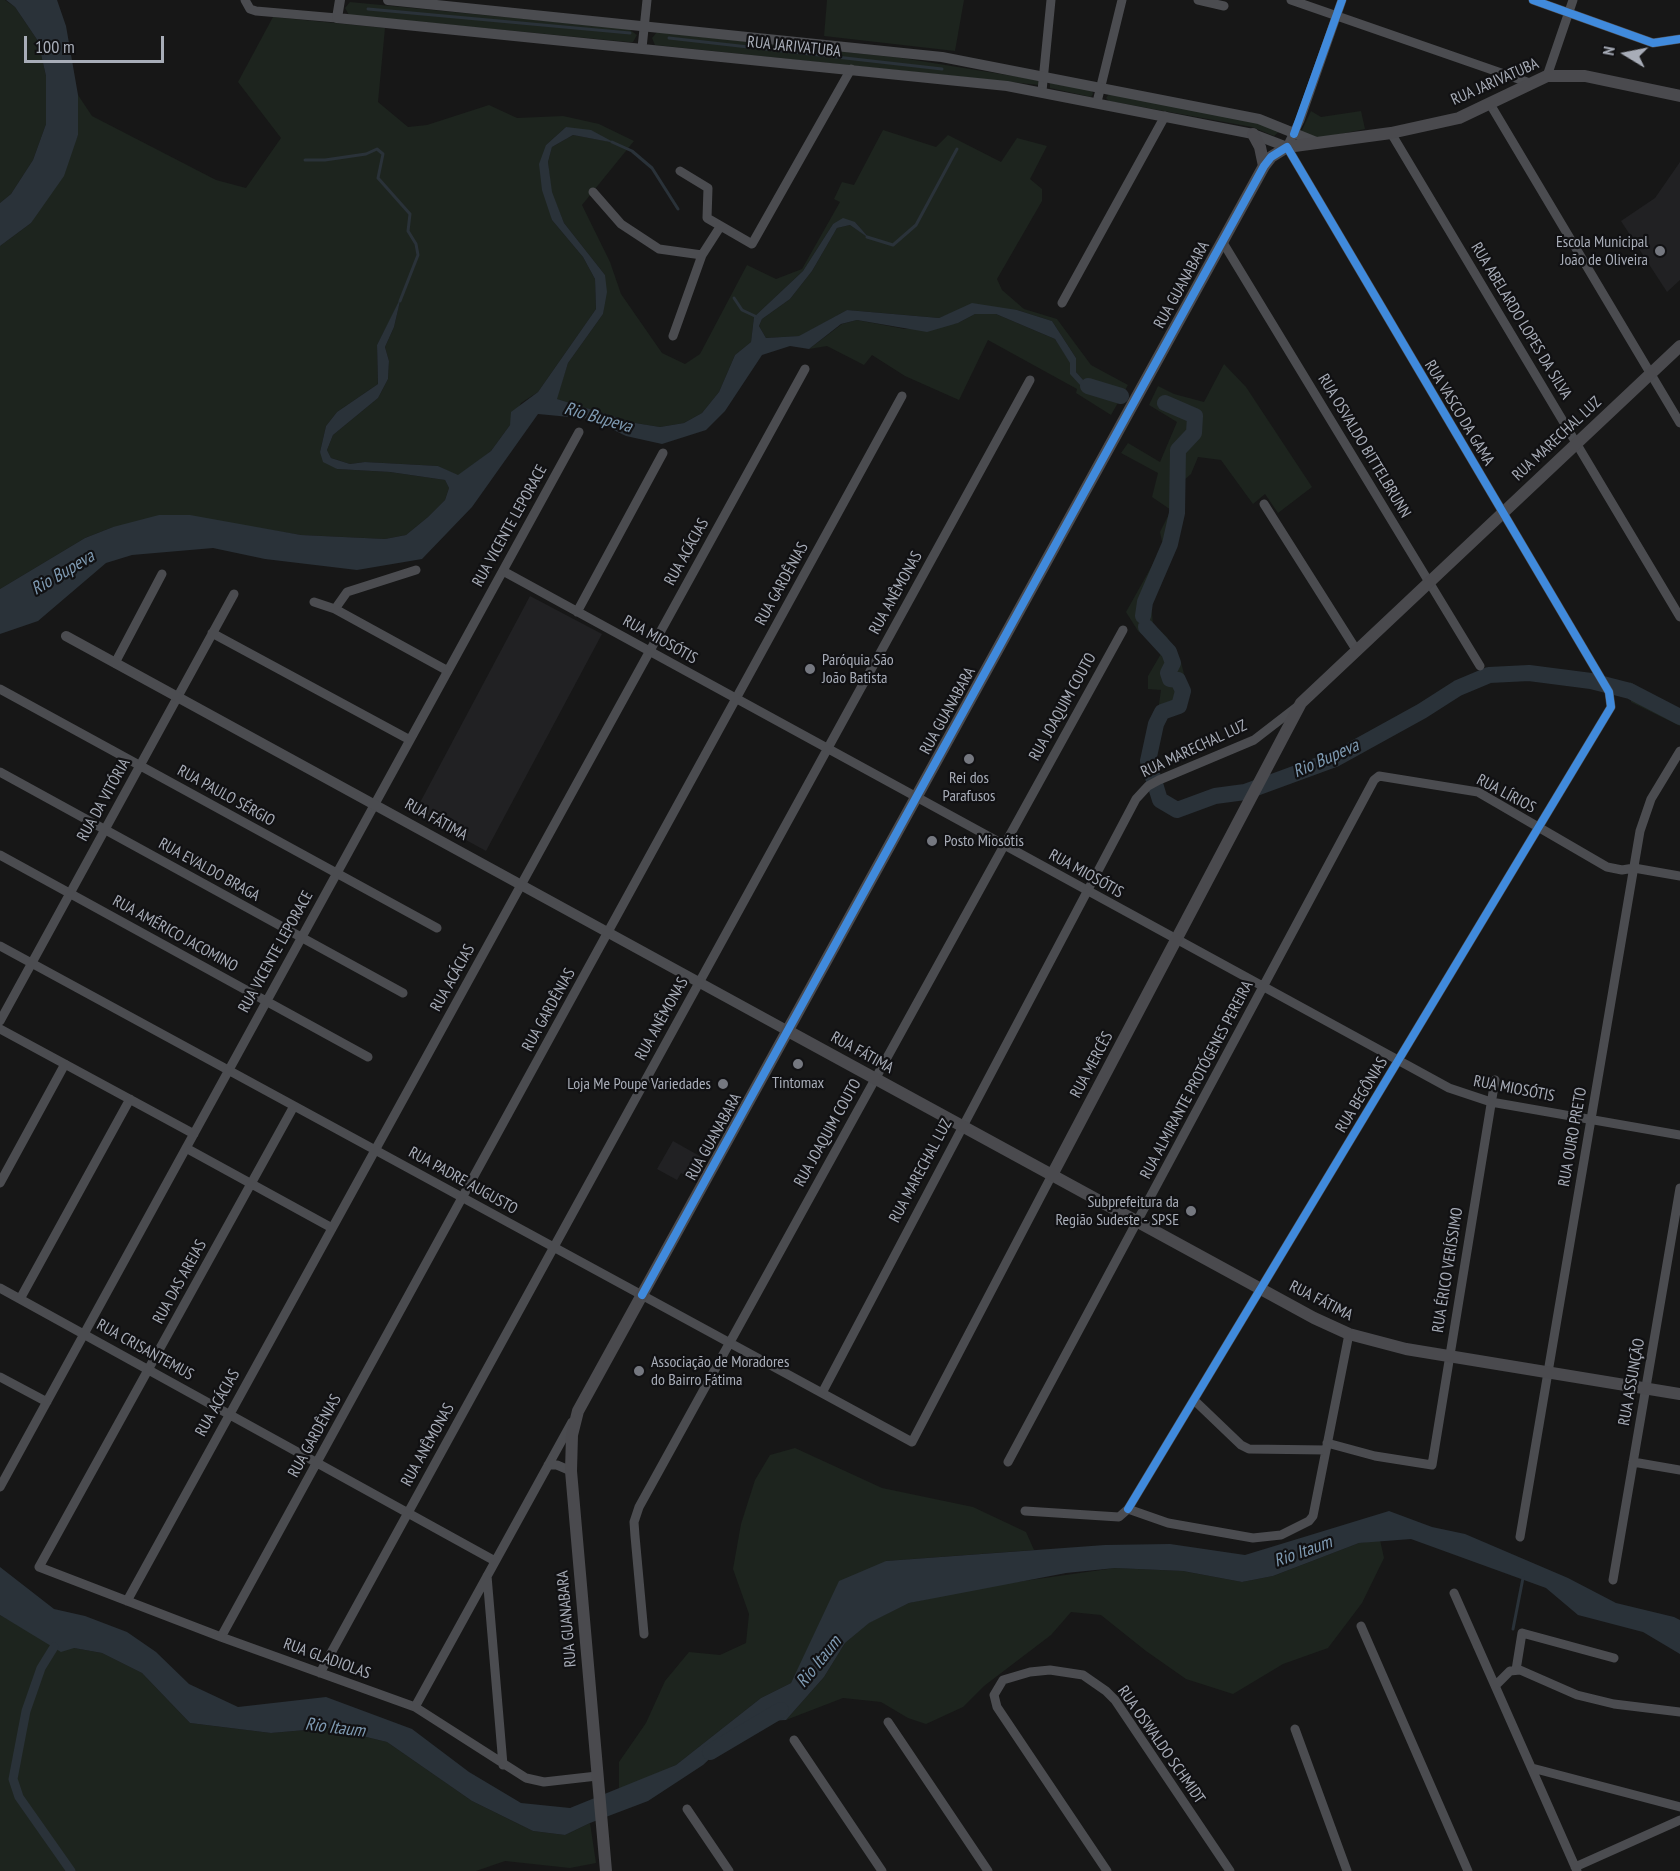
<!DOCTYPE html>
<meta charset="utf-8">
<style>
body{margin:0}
#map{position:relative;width:1680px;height:1871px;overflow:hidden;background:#171717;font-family:"PT Sans Narrow",sans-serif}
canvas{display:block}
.north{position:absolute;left:1596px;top:24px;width:60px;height:60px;-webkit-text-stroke:4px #111113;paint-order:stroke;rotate:280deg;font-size:16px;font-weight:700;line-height:24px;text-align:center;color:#a8adb8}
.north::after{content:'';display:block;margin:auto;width:21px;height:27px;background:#a8adb8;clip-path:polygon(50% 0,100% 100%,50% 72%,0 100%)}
.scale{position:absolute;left:24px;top:36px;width:140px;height:27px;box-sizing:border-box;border:3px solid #a8adb8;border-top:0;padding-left:8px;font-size:18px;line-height:21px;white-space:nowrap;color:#a8adb8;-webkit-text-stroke:4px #111113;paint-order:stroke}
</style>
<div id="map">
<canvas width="1680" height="1871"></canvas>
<div class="north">N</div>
<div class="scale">100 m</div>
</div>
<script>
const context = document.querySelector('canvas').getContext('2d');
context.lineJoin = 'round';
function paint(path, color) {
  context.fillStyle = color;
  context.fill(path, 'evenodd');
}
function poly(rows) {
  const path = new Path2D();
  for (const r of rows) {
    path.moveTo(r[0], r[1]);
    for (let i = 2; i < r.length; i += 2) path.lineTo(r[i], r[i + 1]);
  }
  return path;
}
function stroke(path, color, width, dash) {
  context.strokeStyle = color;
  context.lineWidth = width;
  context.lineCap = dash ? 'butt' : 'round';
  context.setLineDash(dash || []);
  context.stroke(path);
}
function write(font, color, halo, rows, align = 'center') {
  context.font = font + ' "PT Sans Narrow",sans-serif';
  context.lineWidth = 4.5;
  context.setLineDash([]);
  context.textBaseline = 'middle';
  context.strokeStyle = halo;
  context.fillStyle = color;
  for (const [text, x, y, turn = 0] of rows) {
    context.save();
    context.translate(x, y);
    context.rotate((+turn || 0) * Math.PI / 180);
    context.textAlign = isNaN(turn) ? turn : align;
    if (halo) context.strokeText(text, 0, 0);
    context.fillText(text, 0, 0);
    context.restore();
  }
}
paint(poly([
 [1680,162,1680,280,1667,292,1621,221,1655,198],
 [530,596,602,634,486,851,415,812],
 [673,1141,705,1159,694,1180,681,1173,677,1180,657,1169]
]), '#212123');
paint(poly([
 [0,0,5,0,15,7,38,41,46,76,46,124,33,160,11,194,0,203],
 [827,0,964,0,955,51,824,36],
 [350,2,629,29,637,35,633,42,628,42,349,15,345,8],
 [273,17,385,28,378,102,408,127,427,125,489,105,517,118,563,116,599,124,634,141,582,205,610,262,621,294,662,353,685,364,700,354,747,265,776,279,802,269,840,202,834,199,842,182,854,185,883,130,936,147,948,135,1001,162,1017,138,1047,146,1030,179,1042,189,1042,201,997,279,1002,290,1024,309,1057,319,1091,365,1128,385,1111,415,1076,393,1077,389,988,340,959,400,905,376,872,355,864,365,827,346,809,349,842,324,857,320,905,329,958,323,975,314,996,314,1055,339,1071,363,1081,386,1109,393,1100,385,1085,382,1076,372,1076,358,1052,321,1017,310,954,312,939,318,847,310,800,336,766,338,759,326,762,319,790,299,812,271,837,228,850,225,868,237,855,222,833,224,803,271,754,317,751,342,735,355,719,392,702,413,684,423,660,427,635,423,556,399,568,363,603,314,605,275,564,223,551,192,548,162,552,147,573,135,611,142,566,127,546,145,552,220,583,257,595,279,596,309,538,392,521,403,510,425,491,451,458,476,438,466,365,462,350,464,331,458,327,450,333,435,378,398,388,379,389,361,385,347,394,327,400,301,377,345,378,384,337,412,326,426,320,452,337,469,390,472,445,480,449,488,445,500,428,517,406,535,385,539,301,535,251,527,113,527,85,538,0,589,0,246,31,223,78,135,78,95,92,116,216,180,246,188,281,138,238,82],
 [657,32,902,58,1038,80,1039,85,655,45,652,38],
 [1050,83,1092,90,1093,94,1091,97,1050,88],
 [1109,94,1254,121,1280,131,1274,136,1252,127,1109,101,1106,98],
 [1311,111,1321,117,1361,111,1365,129,1321,138,1300,134],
 [1224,364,1246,387,1312,487,1278,513,1265,494,1253,504,1221,460,1198,457,1191,474,1182,482,1173,553,1151,604,1153,624,1167,637,1181,662,1189,694,1183,706,1163,718,1154,751,1154,770,1143,776,1142,760,1153,713,1158,711,1161,690,1148,689,1148,676,1162,652,1138,631,1126,612,1163,546,1160,532,1171,510,1152,497,1158,473,1121,453,1128,443,1160,462,1177,422,1149,405,1158,386,1174,394,1204,402],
 [1630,682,1680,711,1680,726,1631,702],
 [795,1448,882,1488,973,1507,1026,1532,1034,1550,886,1561,804,1659,791,1683,761,1698,676,1765,619,1790,619,1762,646,1723,665,1681,689,1652,720,1655,746,1643,749,1614,733,1569,741,1524,755,1480,770,1455],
 [1380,1540,1384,1558,1362,1603,1328,1648,1283,1664,1233,1694,1186,1679,1146,1651,1101,1615,1071,1612,1051,1635,984,1686,963,1707,926,1724,908,1718,881,1702,843,1698,786,1720,824,1677,845,1643,868,1623,909,1603,981,1587,1115,1568,1183,1571,1242,1582,1273,1576,1359,1543],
 [0,1615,30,1632,74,1648,102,1653,142,1673,190,1723,271,1733,329,1728,387,1742,472,1801,533,1831,565,1835,590,1823,596,1863,570,1868,505,1861,476,1871,0,1871]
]), '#1d241e');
paint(poly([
 [6,0,57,0,66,26,78,95,78,135,64,176,31,223,0,246,0,203,11,194,33,160,46,124,46,76,38,41,15,7],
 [566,127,591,130,615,143,573,135,552,147,548,162,552,192,564,223,605,275,607,292,603,314,568,363,557,399,635,423,660,427,684,423,702,413,719,392,735,355,751,342,754,317,803,271,833,224,843,218,855,222,870,239,850,225,837,228,812,271,790,299,762,319,759,326,766,338,799,336,847,310,939,318,972,303,1017,310,1052,321,1076,358,1076,372,1085,382,1100,385,1110,394,1089,391,1081,386,1070,374,1070,363,1055,339,996,314,975,314,958,323,927,332,857,320,841,324,809,349,790,346,762,355,725,411,706,430,662,444,626,436,591,419,538,414,472,507,422,559,357,570,265,559,213,548,132,555,106,563,38,621,0,634,0,589,85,538,113,527,159,515,190,515,301,535,385,539,406,535,428,517,445,500,449,488,445,480,390,472,337,469,323,462,320,452,326,426,337,412,378,384,377,345,401,297,394,327,385,347,389,361,388,379,378,398,333,435,327,450,331,458,350,464,365,462,438,466,458,475,491,451,510,425,511,412,538,392,596,309,595,279,583,257,552,220,542,190,539,164,546,145],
 [1389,1511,1432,1527,1465,1534,1568,1578,1616,1603,1674,1617,1680,1620,1680,1654,1643,1632,1578,1615,1546,1588,1411,1539,1359,1543,1273,1576,1242,1582,1183,1571,1115,1568,1066,1573,909,1603,869,1623,845,1643,824,1677,786,1720,749,1722,703,1765,648,1801,590,1823,565,1835,533,1831,472,1801,387,1742,329,1728,271,1733,190,1723,142,1673,102,1653,74,1648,61,1652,0,1615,0,1567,54,1609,85,1616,127,1632,156,1652,189,1684,238,1707,326,1697,412,1729,469,1772,521,1803,570,1808,676,1765,761,1698,791,1683,839,1581,886,1561,1105,1545,1170,1544,1245,1555]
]), '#2a3239');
stroke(poly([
 [368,9,630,33],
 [669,38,942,69],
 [612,142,632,151,652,168,678,209],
 [305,160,325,160,366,154,377,149,383,154,378,178,410,214,408,231,416,244,418,255,400,301],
 [867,237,893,245,916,225,957,149],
 [734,298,742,310,757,317],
 [1513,1629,1523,1578]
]), '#2a3239', 3);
stroke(poly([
 [54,1647,41,1668,26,1711,13,1779,19,1797,71,1871]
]), '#2a3239', 9);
stroke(poly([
 [1088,386,1121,396],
 [1143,616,1145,602,1170,544,1177,513,1178,450,1194,433,1195,416,1165,403],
 [1146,627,1169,652,1173,663,1168,673,1170,679,1178,680,1183,691,1179,706,1162,712,1156,724,1148,761,1160,800,1177,810,1215,796,1245,792,1335,759,1422,711,1458,688,1489,675,1529,673,1591,681,1630,691,1680,717],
 [710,1752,781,1710]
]), '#2a3239', 16);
stroke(poly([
 [245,0,250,9,256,11,337,18],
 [1198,0,1224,6],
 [1291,0,1530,83],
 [1533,0,1653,43,1680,39],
 [642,48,647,0],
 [1547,76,1573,0],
 [1042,91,1051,0],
 [1097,102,1122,0],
 [1490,104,1680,423],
 [1391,133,1680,617],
 [680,171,708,188,707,218,752,244,851,69],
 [593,192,621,224,659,249,702,255,720,227],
 [1222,241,1480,666],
 [1062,303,1165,116],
 [673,336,702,255],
 [1264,504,1357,651],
 [503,571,1449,1088,1491,1102,1680,1135],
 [314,602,335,609,448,671],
 [335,609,347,592,416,570],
 [577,612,663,453],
 [212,633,410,740],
 [115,663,162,574],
 [0,689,437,928],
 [0,772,403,993],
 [0,855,368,1057],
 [0,946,912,1442,1052,1175],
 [0,1021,234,594],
 [0,1029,194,1134],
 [294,1106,39,1567,221,1637,415,1707,526,1778,544,1782,597,1776],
 [186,1148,332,1228],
 [0,1183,65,1064],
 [0,1288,495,1561],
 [20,1299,130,1099],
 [0,1377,47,1402],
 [822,1393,1136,799,1148,786,1159,780,1254,740,1298,706],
 [1194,1400,1241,1445,1249,1449,1326,1450],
 [1327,1443,1375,1456,1432,1465,1495,1080],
 [1008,1462,1374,780,1379,776,1478,792,1607,867,1622,870,1634,868,1680,876],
 [1633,1462,1680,1470],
 [548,1465,557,1465,571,1471],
 [0,1487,579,432],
 [1128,1509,1611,707,1609,692,1287,147,1300,120,1342,0],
 [1025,1511,1119,1517,1128,1509,1168,1523,1253,1538,1281,1535,1309,1521,1313,1516,1349,1334],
 [1520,1537,1640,831,1651,799,1680,751],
 [487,1576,503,1765],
 [1613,1580,1680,1188],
 [1454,1593,1577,1871],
 [127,1601,805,369],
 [1361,1626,1468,1871],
 [644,1634,635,1536,634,1522,639,1507,1123,630],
 [221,1637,902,396],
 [1516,1670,1522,1633,1614,1658],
 [320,1673,1030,380],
 [1496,1685,1510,1671,1520,1670,1577,1695,1614,1704,1680,1712],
 [415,1707,572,1422],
 [888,1722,988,1871],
 [1295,1729,1347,1871],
 [794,1740,882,1871],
 [1532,1768,1680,1807],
 [687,1809,729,1871],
 [1575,1867,1680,1820],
 [1107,1871,997,1707,994,1695,1003,1680,1030,1672,1050,1670,1083,1675,1106,1691,1115,1700,1230,1871]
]), '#4b4c50', 9);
stroke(poly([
 [340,0,337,18,1007,86,1253,134,1287,147],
 [388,0,942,57,1259,119,1316,142],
 [66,636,788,1031]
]), '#4b4c50', 10);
stroke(poly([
 [1253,134,1260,147,1264,166],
 [788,1031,1314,1318,1349,1334,1406,1349,1680,1394],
 [1052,1175,1301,703,1680,346],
 [606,1871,571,1471,572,1435,578,1411,1264,166,1271,157,1287,147,1391,133,1459,118,1547,76,1585,76,1680,96]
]), '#4a4a4e', 12);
stroke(poly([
 [1533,0,1653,43,1680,39],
 [1294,134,1342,0],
 [642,1295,1264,166,1271,157,1287,147,1609,692,1611,707,1128,1509]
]), '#408adc', 8);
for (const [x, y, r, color] of [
 [1660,251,6,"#757880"],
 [810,669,6,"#757880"],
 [969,759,6,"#757880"],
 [932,841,6,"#757880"],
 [798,1064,6,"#757880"],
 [723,1084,6,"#757880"],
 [1191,1211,6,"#757880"],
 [639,1371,6,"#757880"]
]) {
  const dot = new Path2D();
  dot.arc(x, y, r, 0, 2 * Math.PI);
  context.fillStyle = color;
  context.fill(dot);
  stroke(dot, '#111113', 2);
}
write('16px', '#a8adb8', '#111113', [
 ["RUA JARIVATUBA",794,47,6],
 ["RUA JARIVATUBA",1495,82,-24],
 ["RUA GUANABARA",1182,285,-61],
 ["RUA ABELARDO LOPES DA SILVA",1521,321,59],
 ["RUA VASCO DA GAMA",1459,413,59],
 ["RUA MARECHAL LUZ",1557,439,-43],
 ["RUA OSVALDO BITTELBRUNN",1364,446,59],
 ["RUA VICENTE LEPORACE",510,526,-61],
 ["RUA ACÁCIAS",687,552,-61],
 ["RUA GARDÊNIAS",782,584,-61],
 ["RUA ANÊMONAS",896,593,-61],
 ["RUA MIOSÓTIS",660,640,29],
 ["RUA JOAQUIM COUTO",1063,707,-61],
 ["RUA GUANABARA",948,711,-61],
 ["RUA MARECHAL LUZ",1194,749,-25],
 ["RUA LÍRIOS",1506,794,28],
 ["RUA PAULO SÉRGIO",226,796,29],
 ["RUA DA VITÓRIA",104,800,-61],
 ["RUA FÁTIMA",436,820,29],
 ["RUA EVALDO BRAGA",209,870,29],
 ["RUA MIOSÓTIS",1086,874,29],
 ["RUA AMÉRICO JACOMINO",175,934,29],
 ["RUA VICENTE LEPORACE",276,952,-61],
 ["RUA ACÁCIAS",453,978,-61],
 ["RUA GARDÊNIAS",549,1010,-61],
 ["RUA ANÊMONAS",662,1019,-61],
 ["RUA FÁTIMA",862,1053,29],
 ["RUA MERCÊS",1092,1065,-62],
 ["RUA ALMIRANTE PROTÓGENES PEREIRA",1197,1080,-62],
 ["RUA MIOSÓTIS",1514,1089,11],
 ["RUA BEGÔNIAS",1362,1095,-59],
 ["RUA JOAQUIM COUTO",828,1133,-61],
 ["RUA GUANABARA",714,1137,-61],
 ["RUA OURO PRETO",1573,1137,-80],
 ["RUA MARECHAL LUZ",921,1171,-62],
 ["RUA PADRE AUGUSTO",463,1181,29],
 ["RUA ÉRICO VERÍSSIMO",1448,1270,-81],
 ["RUA DAS AREIAS",180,1282,-61],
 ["RUA FÁTIMA",1321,1301,27],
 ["RUA CRISANTEMUS",145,1350,29],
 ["RUA ASSUNÇÃO",1632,1382,-80],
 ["RUA ACÁCIAS",218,1403,-61],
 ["RUA GARDÊNIAS",315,1436,-61],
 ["RUA ANÊMONAS",428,1445,-61],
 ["RUA GUANABARA",567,1619,-95],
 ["RUA GLADIOLAS",327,1659,20],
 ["RUA OSWALDO SCHMIDT",1161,1745,55]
]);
write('16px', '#a8adb8', '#111113', [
 ["Escola Municipal",1648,242],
 ["João de Oliveira",1648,260],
 ["Paróquia São",822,660,"left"],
 ["João Batista",822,678,"left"],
 ["Rei dos",969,778,"center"],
 ["Parafusos",969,796,"center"],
 ["Posto Miosótis",944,841,"left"],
 ["Tintomax",798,1083,"center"],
 ["Loja Me Poupe Variedades",711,1084],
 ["Subprefeitura da",1179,1202],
 ["Região Sudeste - SPSE",1179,1220],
 ["Associação de Moradores",651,1362,"left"],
 ["do Bairro Fátima",651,1380,"left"]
], 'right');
write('italic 18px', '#7f9bb3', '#111113', [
 ["Rio Bupeva",598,418,16],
 ["Rio Bupeva",63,573,-31],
 ["Rio Bupeva",1326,759,-24],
 ["Rio Itaum",1303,1552,-20],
 ["Rio Itaum",819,1662,-51],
 ["Rio Itaum",335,1728,7]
]);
</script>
